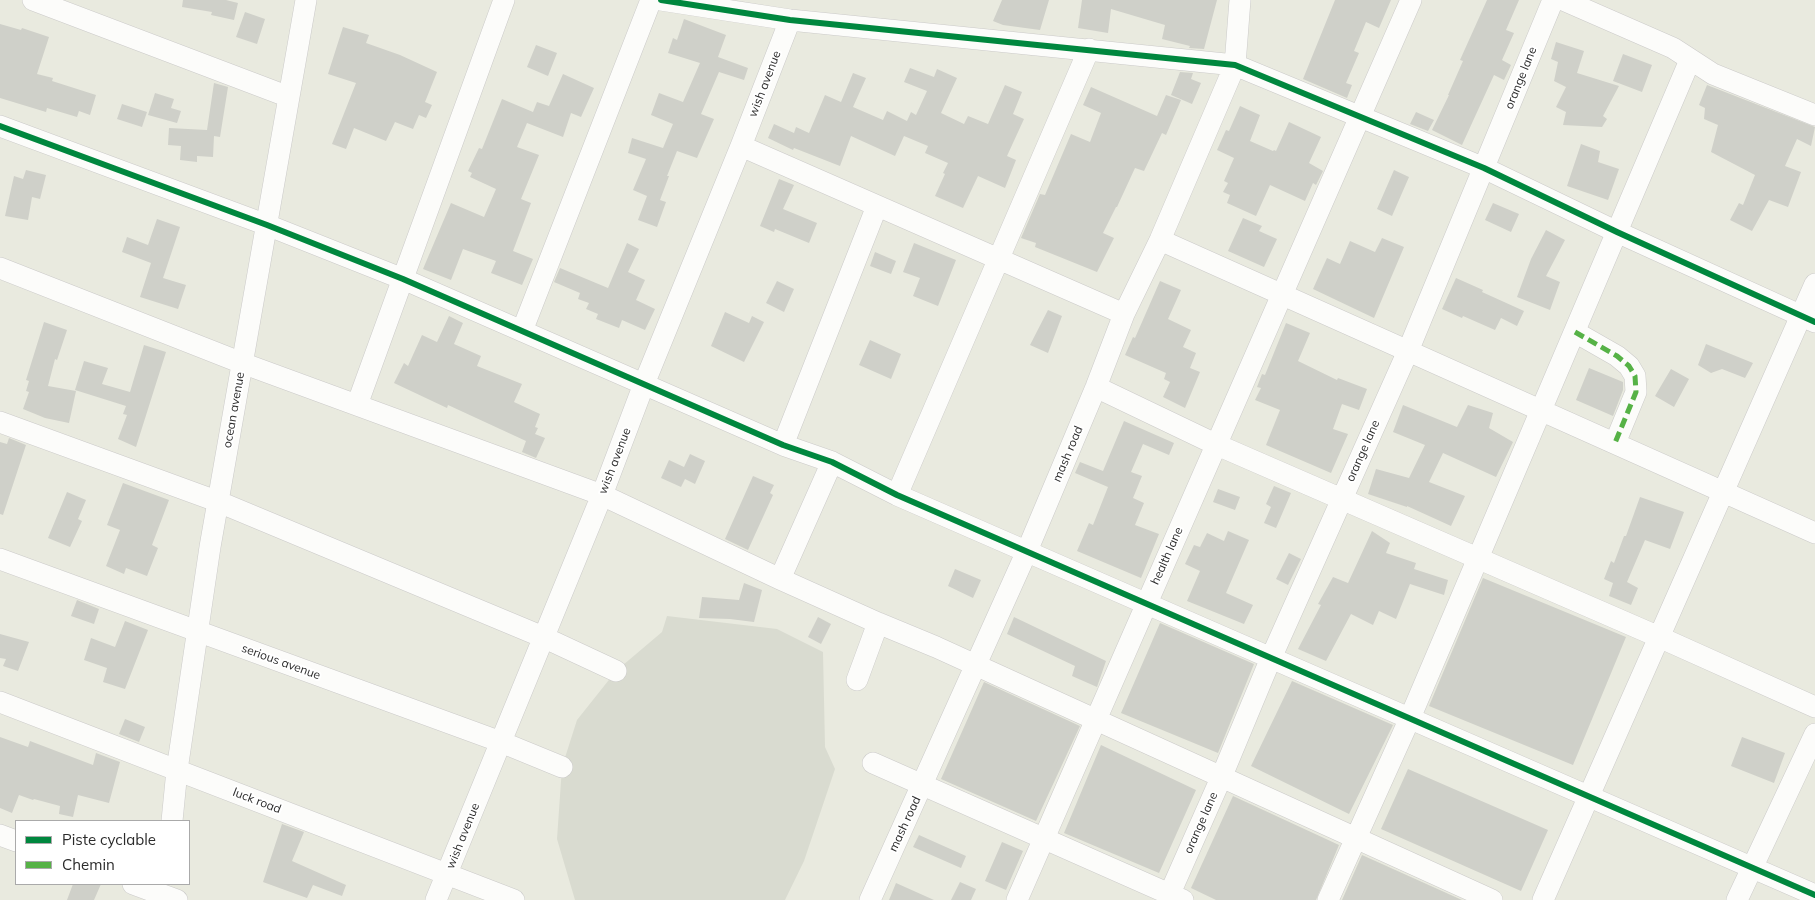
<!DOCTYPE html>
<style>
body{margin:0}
#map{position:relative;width:1815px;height:900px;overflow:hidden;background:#e9eadf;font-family:Mulish,sans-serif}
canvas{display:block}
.legend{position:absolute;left:15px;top:820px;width:175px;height:65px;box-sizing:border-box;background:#fff;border:1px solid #aaa;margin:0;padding:6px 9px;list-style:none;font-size:15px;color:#2b2b2b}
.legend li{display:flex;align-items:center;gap:10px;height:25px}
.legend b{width:25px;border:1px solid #aaa}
</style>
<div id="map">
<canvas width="1815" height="900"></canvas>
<ul class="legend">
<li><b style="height:6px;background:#00873e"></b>Piste cyclable</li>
<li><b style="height:6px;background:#56b246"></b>Chemin</li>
</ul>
</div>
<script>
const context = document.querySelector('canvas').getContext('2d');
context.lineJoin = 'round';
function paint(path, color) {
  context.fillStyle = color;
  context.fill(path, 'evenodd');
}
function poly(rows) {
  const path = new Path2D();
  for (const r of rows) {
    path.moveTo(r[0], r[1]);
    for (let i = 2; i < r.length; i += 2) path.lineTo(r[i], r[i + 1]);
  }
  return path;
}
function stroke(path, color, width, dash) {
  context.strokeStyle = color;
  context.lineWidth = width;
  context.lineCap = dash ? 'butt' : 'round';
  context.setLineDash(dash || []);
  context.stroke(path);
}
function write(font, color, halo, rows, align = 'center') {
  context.font = font + ' Mulish,sans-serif';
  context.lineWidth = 4;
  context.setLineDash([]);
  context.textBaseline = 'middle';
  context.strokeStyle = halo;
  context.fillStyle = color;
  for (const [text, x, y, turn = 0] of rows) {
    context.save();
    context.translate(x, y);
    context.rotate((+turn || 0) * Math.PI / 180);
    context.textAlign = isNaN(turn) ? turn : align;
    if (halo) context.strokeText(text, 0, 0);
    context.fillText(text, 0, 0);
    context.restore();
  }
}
paint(poly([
 [667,616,777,629,823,652,825,747,835,769,804,861,785,900,575,900,557,839,562,767,577,720,616,671,662,632]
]), '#d9dbd0');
paint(poly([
 [183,0,226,0,238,3,234,20,211,15,212,12,182,7],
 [1002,0,1049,0,1040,30,1003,25,993,21],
 [1082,0,1217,0,1204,49,1189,48,1190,46,1162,39,1165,25,1111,9,1108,33,1078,28],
 [1335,0,1391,0,1379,28,1366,22,1354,51,1359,53,1346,83,1352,85,1347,98,1303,79],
 [1487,0,1519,0,1506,30,1514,33,1502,60,1511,65,1504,80,1494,75,1462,145,1432,130,1449,95,1448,95,1463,61,1460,60],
 [245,12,265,19,257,44,236,37],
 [684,19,726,35,718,57,748,68,744,80,719,72,701,114,714,119,697,158,677,151,667,176,669,176,660,200,666,202,657,227,638,220,647,196,633,190,646,159,628,153,632,138,663,148,673,124,651,115,659,93,683,102,700,63,668,53,673,38,677,40],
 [0,24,21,30,22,28,49,37,37,74,53,78,52,81,96,95,90,115,79,111,77,117,47,108,46,112,0,98],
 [343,27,369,35,366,43,400,55,437,72,425,102,432,105,426,118,419,115,413,129,395,122,386,141,354,128,346,149,332,144,356,83,328,74],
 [1556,42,1584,51,1577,73,1619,86,1603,116,1607,119,1602,127,1563,125,1566,112,1556,107,1566,87,1554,81,1558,62,1551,59],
 [536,45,557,53,548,76,527,67],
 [1623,54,1652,65,1642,92,1613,81],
 [910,68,934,77,937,69,957,78,941,113,964,124,968,116,988,124,1005,85,1022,92,1013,114,1024,119,1007,156,1016,160,1005,188,978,176,963,208,935,196,945,174,943,173,948,163,925,153,928,146,904,136,895,156,851,136,840,166,794,148,793,150,768,138,774,124,794,133,796,127,809,133,825,95,841,102,853,73,866,78,853,107,883,120,887,111,907,121,911,112,916,115,927,91,904,82],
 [1180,72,1193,73,1191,79,1201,83,1192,104,1171,95],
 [563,74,594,88,581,117,571,113,563,137,527,123,517,147,539,155,521,199,531,203,513,251,533,259,522,285,491,273,496,261,463,249,451,280,423,269,451,203,484,217,496,189,470,177,472,173,468,171,479,148,482,149,502,99,533,112,537,102,549,106],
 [214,83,228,87,220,137,214,136,213,157,197,156,197,162,180,160,181,146,168,145,169,128,207,130],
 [1707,85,1815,127,1811,146,1797,139,1785,166,1801,172,1788,207,1769,200,1752,231,1730,220,1739,203,1743,205,1755,175,1711,152,1718,125,1704,119,1705,108,1699,105],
 [1091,87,1157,116,1166,95,1181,100,1166,135,1162,133,1144,171,1135,168,1117,207,1116,207,1103,233,1114,238,1097,272,1035,247,1036,243,1021,238,1040,194,1045,195,1071,134,1090,142,1101,113,1083,105],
 [155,93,174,99,171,108,181,111,177,123,148,115],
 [122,104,147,112,142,127,117,119],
 [1240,106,1260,115,1250,141,1273,151,1274,150,1276,151,1289,122,1321,137,1309,163,1323,171,1316,185,1313,183,1305,201,1270,185,1256,216,1227,203,1230,195,1223,192,1228,183,1224,181,1234,158,1217,150,1226,130,1229,131],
 [1416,112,1434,120,1428,131,1410,124],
 [1581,144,1600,151,1598,162,1619,169,1608,200,1567,186],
 [26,170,46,175,40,199,32,197,28,220,5,216,14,176,23,179],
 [1394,170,1409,177,1392,216,1377,209],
 [779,179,794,185,783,209,817,223,809,243,775,229,774,232,760,226],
 [1493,203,1519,214,1511,232,1485,220],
 [1243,218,1262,226,1259,231,1277,239,1264,267,1228,251],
 [157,219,180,227,163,278,186,285,178,309,140,297,151,263,122,252,127,237,148,245],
 [1546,230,1565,240,1546,276,1560,282,1550,310,1517,297,1531,259],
 [1382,238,1404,247,1374,318,1313,289,1327,258,1340,264,1350,241,1375,252],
 [627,243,639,249,628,272,645,280,636,300,655,309,645,330,622,320,619,328,596,319,598,314,586,309,589,303,578,299,580,293,554,282,560,268,608,288],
 [914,243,956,260,938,306,913,296,920,278,903,272],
 [875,252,896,261,891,274,870,266],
 [1456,278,1483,290,1482,292,1524,311,1517,326,1501,318,1495,330,1463,316,1462,318,1442,309],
 [777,281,794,289,784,312,766,303],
 [1160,281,1181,290,1168,319,1191,330,1183,347,1196,353,1190,368,1200,372,1185,408,1163,397,1170,382,1164,379,1166,373,1125,355,1133,337,1135,338],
 [1048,310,1062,316,1048,353,1030,345],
 [725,312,749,323,752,316,764,322,744,362,711,346],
 [449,316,463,323,454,344,481,356,477,366,522,384,514,402,540,414,535,427,538,428,535,434,545,438,536,458,522,452,526,441,448,405,447,408,394,383,404,363,408,366,422,335,437,342],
 [44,322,67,330,57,360,55,359,48,386,76,391,69,423,45,418,23,409,29,392,26,391,29,381,26,380],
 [1286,323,1310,333,1298,361,1337,380,1338,378,1367,389,1359,410,1342,404,1333,429,1348,434,1331,473,1266,445,1280,410,1255,400,1261,388,1257,387,1262,374,1265,375],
 [870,340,901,354,891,379,859,365],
 [1706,344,1753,363,1745,378,1722,369,1711,373,1698,365],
 [144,345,166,352,136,447,118,439,127,415,123,414,126,406,75,390,84,361,108,368,102,384,130,392],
 [1589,368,1623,382,1623,390,1613,416,1576,400],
 [1671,369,1689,379,1674,407,1655,396],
 [1403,405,1457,427,1468,405,1493,413,1489,428,1513,442,1496,477,1443,453,1429,482,1465,496,1451,526,1407,506,1407,507,1368,494,1376,469,1409,478,1425,445,1393,432],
 [1124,421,1174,443,1169,455,1143,444,1131,472,1142,476,1133,498,1144,503,1135,525,1159,534,1141,578,1077,551,1089,523,1093,525,1108,487,1075,473,1080,462,1103,471],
 [9,438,26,445,3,515,0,514,0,442,7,444],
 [690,454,705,461,695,484,685,479,681,487,661,478,669,460,684,467],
 [753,476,774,485,770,493,773,495,748,550,725,539],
 [123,483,169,500,152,545,158,548,147,576,126,568,124,574,106,566,120,530,107,525],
 [1274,486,1291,493,1276,528,1264,523,1271,507,1266,504],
 [1218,489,1240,497,1235,510,1213,502],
 [67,492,86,500,78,519,82,521,70,547,48,538],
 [1640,497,1684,512,1670,549,1645,540,1627,582,1638,588,1631,605,1609,596,1613,583,1604,579,1611,561,1614,563,1624,536,1626,536],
 [1228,531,1249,540,1226,593,1253,605,1244,624,1187,601,1200,571,1185,564,1194,545,1200,547,1207,533,1224,541],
 [1372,531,1390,543,1386,553,1416,563,1414,569,1448,580,1444,595,1410,584,1396,619,1379,611,1373,625,1351,614,1326,661,1298,649,1321,605,1318,604,1333,577,1348,583],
 [1289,553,1301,559,1288,585,1276,579],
 [955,569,981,580,973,598,948,586],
 [1483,578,1626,637,1573,765,1429,706],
 [744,583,762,590,754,622,730,619,699,618,702,597,739,600],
 [77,600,99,609,94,624,71,616],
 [818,617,831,624,821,644,808,637],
 [1014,617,1106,661,1097,687,1072,676,1075,666,1007,634],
 [125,621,148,630,125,689,103,682,107,668,84,660,91,638,115,647],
 [1160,623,1254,664,1218,753,1121,713],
 [0,634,29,642,18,671,3,666,6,659,0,658],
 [1292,681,1393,725,1349,814,1251,766],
 [984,682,1080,726,1036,821,941,779],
 [125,719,145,727,139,742,119,734],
 [0,737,28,747,30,741,93,765,96,753,120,762,109,803,78,795,73,817,59,814,60,806,34,799,33,800,19,795,12,813,0,808],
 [1742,737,1785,753,1774,783,1731,766],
 [1101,745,1196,790,1159,873,1064,833],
 [1408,769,1548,830,1521,891,1381,829],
 [1233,796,1339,845,1316,900,1216,900,1191,888],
 [282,824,304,832,292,861,346,885,342,896,313,885,307,898,263,882],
 [919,835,966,856,961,868,913,847],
 [1002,842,1023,851,1006,890,985,881],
 [1362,855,1462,900,1342,900],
 [960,882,976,889,971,900,951,900],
 [896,883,934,900,889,900],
 [73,884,101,884,94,900,67,900]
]), '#cfd0c9');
const minor = poly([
 [33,0,289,97],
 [661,0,790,20,1235,65,1484,168,1617,232,1815,322],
 [1563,0,1673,48,1713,74,1815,115],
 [0,126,267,225,403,279,783,445,832,462,897,495,1815,895],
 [741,146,1124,314],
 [1160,240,1815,533],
 [0,268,242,363,602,495,780,579,878,623,936,647,1492,900],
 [522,331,651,0],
 [1575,332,1617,356,1629,366,1635,376,1636,392,1615,443],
 [1096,387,1215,444,1659,637,1815,707],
 [357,405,504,0],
 [0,422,219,502,543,637,616,671],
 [783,445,877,206],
 [897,495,1089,49],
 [0,559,501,742,562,767],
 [780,579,832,462],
 [857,680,878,623],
 [0,702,514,900],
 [873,763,1183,900],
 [172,821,177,770,210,547,306,0],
 [0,835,16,841],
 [133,884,177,900],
 [436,900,602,495,644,384,741,146,790,20],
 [870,900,1027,551,1096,387,1124,314,1160,240,1235,65,1240,0],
 [1017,900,1411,0],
 [1167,900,1221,778,1271,658,1408,351,1553,0],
 [1328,900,1410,718,1690,60],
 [1543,900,1815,284],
 [1737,900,1815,734]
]);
stroke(minor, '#cbcac9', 22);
stroke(minor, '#fcfcfa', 21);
stroke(poly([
 [1575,332,1617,356,1629,366,1635,376,1636,392,1615,443]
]), '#56b246', 5, [10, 5]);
stroke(poly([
 [661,0,790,20,1235,65,1484,168,1617,232,1815,322],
 [0,126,267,225,403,279,783,445,832,462,897,495,1815,895]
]), '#00873e', 6);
write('12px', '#2b2b2b', '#fff', [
 ["orange lane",1521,78,-68],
 ["wish avenue",765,84,-69],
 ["ocean avenue",234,410,-80],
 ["orange lane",1363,451,-66],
 ["mash road",1068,454,-67],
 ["wish avenue",615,461,-69],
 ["health lane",1167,556,-66],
 ["serious avenue",281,662,20],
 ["luck road",257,801,21],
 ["orange lane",1201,823,-66],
 ["mash road",905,824,-65],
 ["wish avenue",463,836,-68]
]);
</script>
